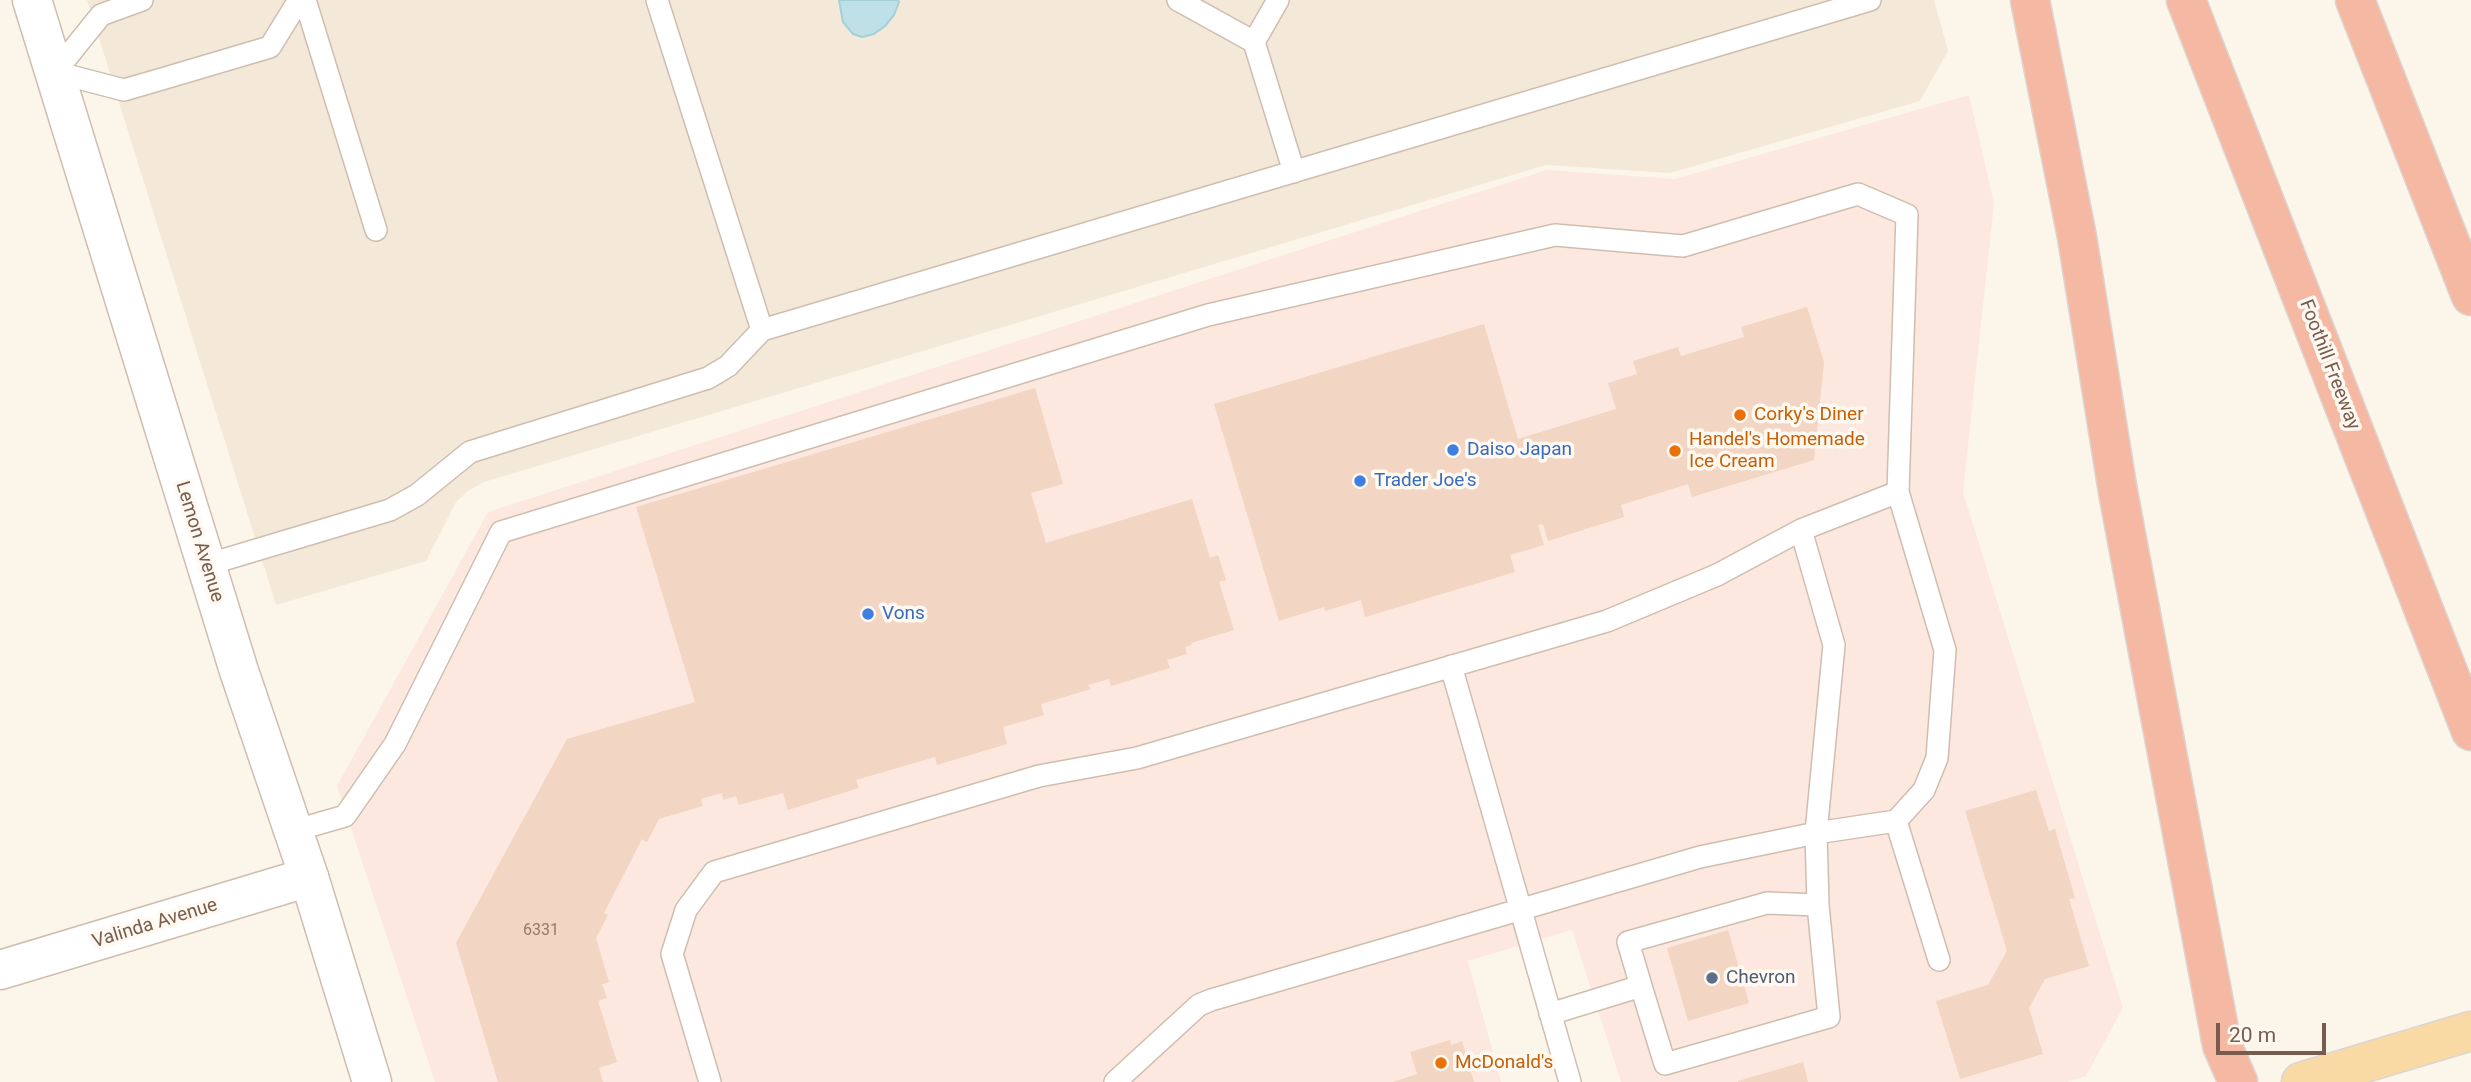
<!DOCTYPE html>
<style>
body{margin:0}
#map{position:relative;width:2471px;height:1082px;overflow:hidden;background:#fcf6ea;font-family:Roboto,sans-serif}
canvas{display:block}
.scale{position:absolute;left:2216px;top:1023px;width:110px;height:32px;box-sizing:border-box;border:4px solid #785c4d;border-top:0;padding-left:9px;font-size:21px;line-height:24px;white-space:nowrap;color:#785c4d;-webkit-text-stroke:5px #fff9f1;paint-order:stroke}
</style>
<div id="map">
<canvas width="2471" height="1082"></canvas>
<div class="scale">20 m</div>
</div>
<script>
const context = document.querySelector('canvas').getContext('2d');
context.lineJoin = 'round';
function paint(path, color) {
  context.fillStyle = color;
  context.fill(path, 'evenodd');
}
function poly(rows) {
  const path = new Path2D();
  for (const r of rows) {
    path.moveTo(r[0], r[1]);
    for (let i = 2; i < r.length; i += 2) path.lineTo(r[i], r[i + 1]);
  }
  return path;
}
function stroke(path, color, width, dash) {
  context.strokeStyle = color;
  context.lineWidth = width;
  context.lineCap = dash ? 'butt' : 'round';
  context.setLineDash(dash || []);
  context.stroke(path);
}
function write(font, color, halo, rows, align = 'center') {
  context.font = font + ' Roboto,sans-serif';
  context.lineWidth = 7;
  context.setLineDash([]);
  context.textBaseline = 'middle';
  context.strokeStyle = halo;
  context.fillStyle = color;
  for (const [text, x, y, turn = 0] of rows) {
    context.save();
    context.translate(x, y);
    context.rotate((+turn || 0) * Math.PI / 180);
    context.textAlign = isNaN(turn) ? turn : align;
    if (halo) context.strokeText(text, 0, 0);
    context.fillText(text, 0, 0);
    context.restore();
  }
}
paint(poly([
 [87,0,1934,0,1948,51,1920,101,1670,173,1546,165,484,482,468,491,456,502,426,561,276,605]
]), '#f4e8d9');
paint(poly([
 [1969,95,1994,203,1963,492,2123,1008,2086,1076,2067,1082,1621,1082,1572,930,1468,961,1501,1082,435,1082,337,786,488,512,1547,170,1675,179]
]), '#fce8df');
const water = poly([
 [839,0,898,0,899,2,894,15,885,26,874,34,862,37,853,34,843,22,839,0]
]);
paint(water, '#bee1e7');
stroke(water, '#a4d0d8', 2);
paint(poly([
 [1807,307,1824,362,1814,460,1692,497,1688,484,1621,505,1624,517,1548,541,1543,524,1538,525,1544,545,1510,555,1515,572,1365,617,1361,600,1325,611,1324,607,1279,621,1214,404,1484,324,1518,439,1616,409,1608,383,1637,374,1633,361,1678,347,1681,356,1744,337,1741,327],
 [1035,388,1063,484,1031,493,1046,543,1192,499,1210,558,1218,555,1226,580,1219,582,1234,630,1191,643,1192,645,1185,647,1187,654,1167,660,1170,668,1111,686,1109,679,1088,685,1091,689,1041,704,1044,715,1003,727,1007,744,937,765,935,757,856,780,859,788,788,810,783,793,739,805,736,796,723,800,722,793,701,799,703,806,659,819,647,842,642,839,604,913,608,915,596,938,609,982,602,984,607,998,598,1001,617,1062,599,1068,603,1082,498,1082,456,943,567,739,695,702,636,507],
 [2036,790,2049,831,2055,829,2075,898,2069,899,2089,966,2045,979,2029,1008,2043,1054,1960,1079,1936,1001,1988,985,2007,951,1965,811],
 [1728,930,1749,1003,1688,1021,1667,948],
 [1450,1040,1451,1045,1462,1041,1474,1082,1393,1082,1417,1074,1410,1052],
 [1803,1062,1808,1082,1738,1082,1738,1081]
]), '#f2d5c2');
const service = poly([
 [142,0,101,15,55,72,124,90,172,76,270,47,299,0],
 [305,0,376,230],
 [657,0,762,330],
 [1178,0,1254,42,1278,0],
 [1254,42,1294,172],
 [206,565,390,510,417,495,470,452,708,378,728,366,762,330,1870,0],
 [1451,666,1570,1082],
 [1896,821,1939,960],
 [293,831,345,816,395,744,501,532,1208,315,1555,235,1683,246,1858,194,1907,215,1898,492,1801,530,1834,645,1816,833,1818,905,1767,903,1628,942,1641,986,1550,1014],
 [1641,986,1665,1064,1829,1017,1818,905],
 [710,1082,672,954,686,910,714,872,1039,776,1137,758,1607,621,1717,575,1801,530],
 [1115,1082,1199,1005,1211,1000,1700,857,1816,833,1896,821,1924,790,1937,758,1945,650,1898,492]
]);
const minor = poly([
 [0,970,309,877]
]);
const tertiary = poly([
 [32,0,239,671,309,877,372,1082]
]);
const primary = poly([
 [2301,1082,2471,1031]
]);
const motorway = poly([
 [2030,0,2077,237,2118,492,2222,1045,2238,1082],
 [2186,0,2471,731],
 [2355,0,2471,296]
]);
stroke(service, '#cfbeaf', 24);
stroke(minor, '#cfbeaf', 41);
stroke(tertiary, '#cfbeaf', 41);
stroke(primary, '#dcd5d1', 41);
stroke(motorway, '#dcd5d1', 41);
stroke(service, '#fff', 21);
stroke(minor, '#fff', 38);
stroke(tertiary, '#fff', 38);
stroke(primary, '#f9daa5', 38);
stroke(motorway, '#f5b9a3', 38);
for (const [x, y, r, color] of [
 [1740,415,7,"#e8710a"],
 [1453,450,7,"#3f7fe0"],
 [1675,451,7,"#e8710a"],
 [1360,481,7,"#3f7fe0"],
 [868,614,7,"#3f7fe0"],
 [1712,978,7,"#5c6f8a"],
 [1441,1063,7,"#e8710a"]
]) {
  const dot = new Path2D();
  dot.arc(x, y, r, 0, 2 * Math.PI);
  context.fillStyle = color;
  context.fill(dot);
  stroke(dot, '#fff9f1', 2.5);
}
write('16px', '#967a6a', null, [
 ["6331",541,931]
]);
write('19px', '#785c4d', '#fff9f1', [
 ["Foothill Freeway",2329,365,69],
 ["Lemon Avenue",199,542,73],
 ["Valinda Avenue",155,924,-17]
]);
write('19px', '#c56008', '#fff9f1', [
 ["Corky's Diner",1754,415],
 ["Handel's Homemade",1689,440],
 ["Ice Cream",1689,462],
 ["McDonald's",1455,1063]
], 'left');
write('19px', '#366cbe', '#fff9f1', [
 ["Daiso Japan",1467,450],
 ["Trader Joe's",1374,481],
 ["Vons",882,614]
], 'left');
write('19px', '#4e5e75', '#fff9f1', [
 ["Chevron",1726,978]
], 'left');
</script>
